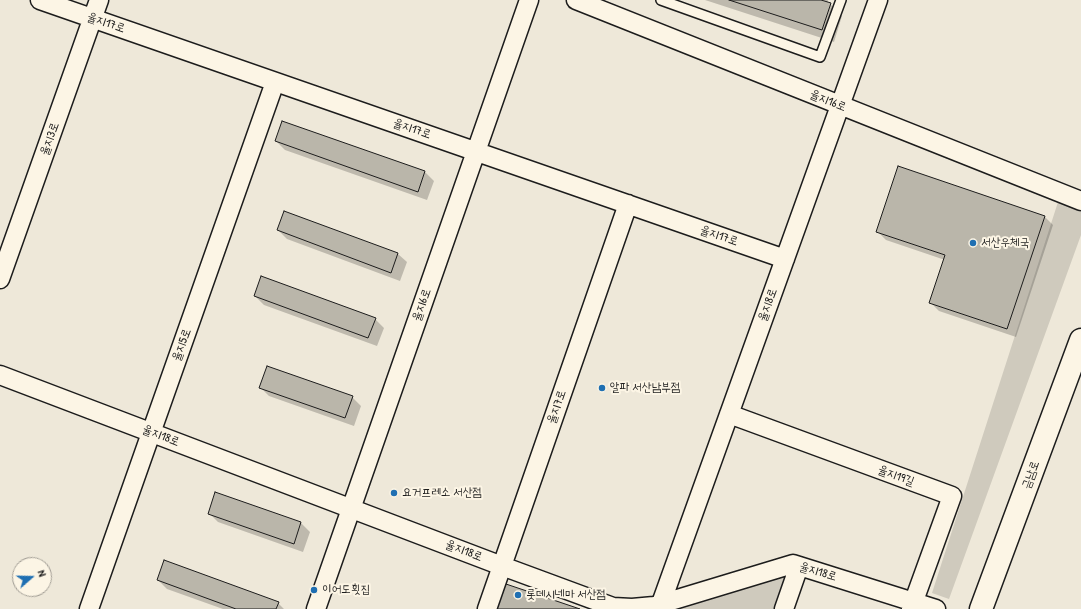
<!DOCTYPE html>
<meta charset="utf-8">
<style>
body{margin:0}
#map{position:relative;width:1081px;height:609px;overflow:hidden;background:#eee8d9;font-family:"Patrick Hand",sans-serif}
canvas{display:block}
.north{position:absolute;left:12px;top:557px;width:40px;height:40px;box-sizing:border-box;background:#fcf5e5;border:1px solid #a29e95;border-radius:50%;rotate:70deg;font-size:11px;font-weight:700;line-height:16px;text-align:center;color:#1c1c1c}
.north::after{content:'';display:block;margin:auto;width:14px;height:18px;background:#1f6fb2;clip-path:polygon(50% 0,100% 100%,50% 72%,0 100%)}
</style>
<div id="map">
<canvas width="1081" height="609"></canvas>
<div class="north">N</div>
</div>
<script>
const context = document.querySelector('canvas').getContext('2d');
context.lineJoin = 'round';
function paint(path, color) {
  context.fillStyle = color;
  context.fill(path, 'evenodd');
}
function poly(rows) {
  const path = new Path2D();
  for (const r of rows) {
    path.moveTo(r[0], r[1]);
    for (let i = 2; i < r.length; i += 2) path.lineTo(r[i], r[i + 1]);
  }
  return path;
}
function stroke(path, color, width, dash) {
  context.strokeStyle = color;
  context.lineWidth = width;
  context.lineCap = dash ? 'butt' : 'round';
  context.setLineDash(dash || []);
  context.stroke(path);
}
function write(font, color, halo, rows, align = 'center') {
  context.font = font + ' "Patrick Hand","Poor Story",sans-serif';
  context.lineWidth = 4;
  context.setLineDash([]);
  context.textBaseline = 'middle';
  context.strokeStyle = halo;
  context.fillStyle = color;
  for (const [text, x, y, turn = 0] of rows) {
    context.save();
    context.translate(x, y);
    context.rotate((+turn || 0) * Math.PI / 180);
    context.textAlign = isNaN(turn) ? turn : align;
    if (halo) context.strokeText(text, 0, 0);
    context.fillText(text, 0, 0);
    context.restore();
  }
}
paint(poly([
 [1058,202,1081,212,1081,235,949,599,932,593],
 [786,573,774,609,667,609]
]), '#cfcabd');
paint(poly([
 [705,0,828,0,827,3,830,4,842,16,834,42],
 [282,122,425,172,434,181,427,200,285,150,276,141],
 [1044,216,1053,225,1016,337,939,311,930,302,945,260,886,240,877,231],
 [278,230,398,254,407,262,400,281,287,239],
 [255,296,375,319,384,328,377,346,264,305],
 [260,387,352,397,361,406,354,426,269,396],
 [216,493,301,523,310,532,303,552,218,522,209,513],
 [158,580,278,603,284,609,223,609,167,589]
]), '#0003');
const building = poly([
 [729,0,821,0,831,3,822,30,729,0],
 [282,121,425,171,418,192,275,141,282,121],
 [898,166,1045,216,1007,329,929,303,945,255,876,232,898,166],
 [284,211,398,253,391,273,277,230,284,211],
 [261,276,376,318,368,338,254,296,261,276],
 [267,366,353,396,345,418,259,388,267,366],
 [215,492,301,522,294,544,208,514,215,492],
 [164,560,279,602,276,609,236,609,157,580,164,560],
 [500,582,580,609,491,609,500,582]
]);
paint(building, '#bab6aa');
stroke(building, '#1c1c1c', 1);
const service = poly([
 [661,0,820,57,841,0]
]);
const minor = poly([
 [40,0,785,259],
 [576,0,1081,201],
 [0,279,99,0],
 [0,375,502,566,613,607,632,608,654,606,793,564,936,609],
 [729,414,952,496,911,609],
 [89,609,151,433,275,82],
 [316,609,529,0],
 [487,609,628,204],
 [659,609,878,0],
 [784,609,799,566]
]);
const tertiary = poly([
 [981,609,1081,340]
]);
stroke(service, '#1c1c1c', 12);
stroke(minor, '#1c1c1c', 21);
stroke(tertiary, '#1c1c1c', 25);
stroke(service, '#fcf5e5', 9);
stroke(minor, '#fcf5e5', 18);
stroke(tertiary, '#fcf5e5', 22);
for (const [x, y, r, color] of [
 [973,243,4,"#1f6fb2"],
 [602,388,4,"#1f6fb2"],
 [394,493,4,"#1f6fb2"],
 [314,590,4,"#1f6fb2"],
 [518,595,4,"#1f6fb2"]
]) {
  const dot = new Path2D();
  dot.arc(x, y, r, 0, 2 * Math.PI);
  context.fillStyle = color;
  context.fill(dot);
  stroke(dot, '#fcf5e5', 1.5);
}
write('12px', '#1c1c1c', '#fcf5e5', [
 ["율지17로",106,23,19],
 ["율지16로",828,101,22],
 ["율지17로",412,129,19],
 ["율지3로",50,139,-70],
 ["율지17로",719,236,19],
 ["율지6로",422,305,-71],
 ["율지8로",768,305,-70],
 ["율지5로",182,345,-70],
 ["율지7로",557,407,-71],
 ["율지18로",161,436,21],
 ["금남로",1031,475,-70],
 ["율지19길",896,476,20],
 ["율지18로",464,551,21],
 ["율지18로",818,572,17]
]);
write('12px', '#1c1c1c', '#fcf5e5', [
 ["서산우체국",981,243],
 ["알파 서산남부점",610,388],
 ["요거프레소 서산점",402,493],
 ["이어도횟집",322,590],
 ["롯데시네마 서산점",526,595]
], 'left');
</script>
